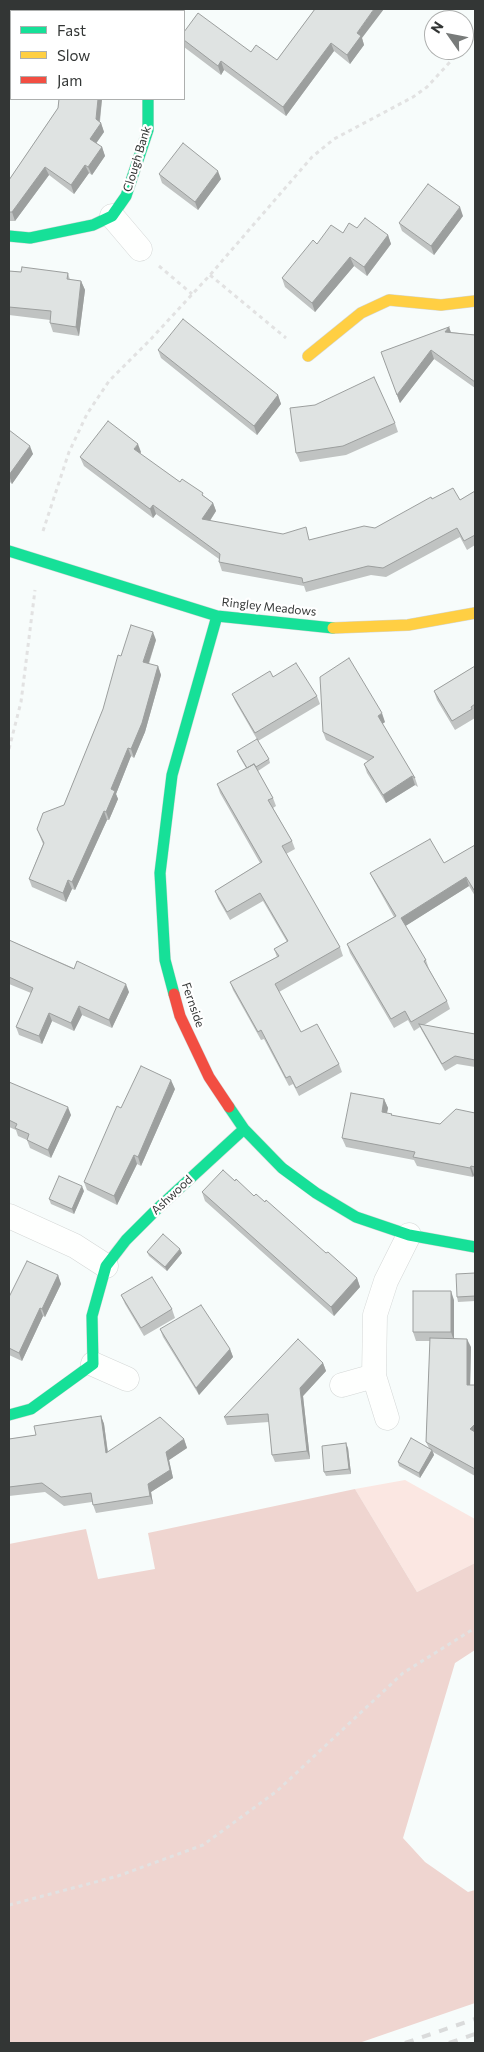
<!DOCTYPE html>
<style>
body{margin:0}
#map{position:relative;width:484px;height:2052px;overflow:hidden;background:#f7fcfb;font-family:Commissioner,sans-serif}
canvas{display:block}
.frame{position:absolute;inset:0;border:10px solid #333635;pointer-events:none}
.legend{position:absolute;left:10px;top:10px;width:175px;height:90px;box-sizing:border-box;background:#fff;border:1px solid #adafae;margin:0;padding:6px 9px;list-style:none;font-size:15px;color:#333635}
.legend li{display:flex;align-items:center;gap:10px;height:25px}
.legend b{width:25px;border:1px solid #adafae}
.north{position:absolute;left:424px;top:10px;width:50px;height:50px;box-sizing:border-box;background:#fff;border:1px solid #adafae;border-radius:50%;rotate:303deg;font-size:14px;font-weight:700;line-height:20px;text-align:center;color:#333635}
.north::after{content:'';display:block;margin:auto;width:18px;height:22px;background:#787b7a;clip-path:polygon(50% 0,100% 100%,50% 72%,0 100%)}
</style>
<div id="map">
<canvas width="484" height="2052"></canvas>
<div class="frame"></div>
<ul class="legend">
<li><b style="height:6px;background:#16e098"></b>Fast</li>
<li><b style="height:6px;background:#ffcf43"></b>Slow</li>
<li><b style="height:6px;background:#f24e42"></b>Jam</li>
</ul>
<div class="north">N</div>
</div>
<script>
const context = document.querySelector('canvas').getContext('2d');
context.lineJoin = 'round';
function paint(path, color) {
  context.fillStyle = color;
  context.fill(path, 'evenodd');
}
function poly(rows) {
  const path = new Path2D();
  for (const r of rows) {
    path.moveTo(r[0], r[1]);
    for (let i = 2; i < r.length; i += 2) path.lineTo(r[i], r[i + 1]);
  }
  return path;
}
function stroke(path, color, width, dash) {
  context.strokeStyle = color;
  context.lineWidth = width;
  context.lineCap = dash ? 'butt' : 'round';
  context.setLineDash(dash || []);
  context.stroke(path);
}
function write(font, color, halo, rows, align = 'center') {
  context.font = font + ' Commissioner,sans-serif';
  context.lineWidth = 4.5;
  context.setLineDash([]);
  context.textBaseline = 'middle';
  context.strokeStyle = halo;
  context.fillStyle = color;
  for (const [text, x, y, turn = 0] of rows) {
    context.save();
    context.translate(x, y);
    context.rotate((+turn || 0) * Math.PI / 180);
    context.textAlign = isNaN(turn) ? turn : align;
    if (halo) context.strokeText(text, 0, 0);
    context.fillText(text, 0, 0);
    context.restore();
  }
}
paint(poly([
 [405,1480,475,1519,475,1563,417,1592,355,1489]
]), '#fbe7e2');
paint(poly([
 [355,1489,417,1592,475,1563,475,1650,455,1663,403,1838,425,1862,468,1892,475,1890,475,2003,359,2043,9,2043,9,1544,86,1529,98,1579,155,1569,148,1533]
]), '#efd5d0');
const street = poly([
 [147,11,148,9],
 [112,216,140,249],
 [9,1216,75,1246,106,1266],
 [93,1364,127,1379],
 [342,1385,374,1376],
 [387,1418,374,1376,375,1315,386,1281,409,1235]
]);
const fast = poly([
 [9,236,30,238,93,225,112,216,126,196,148,130,148,99],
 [9,551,217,616,333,628],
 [174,994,165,960,160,873,172,775,217,616],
 [229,1107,244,1129,282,1168,316,1193,356,1217,409,1235,475,1247],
 [9,1415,31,1409,93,1364,92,1316,106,1266,126,1240,157,1209,244,1129]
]);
const slow = poly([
 [308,356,361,313,389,300,441,305,475,301],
 [333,628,408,625,475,613]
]);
const jam = poly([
 [174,994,180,1016,209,1077,229,1107]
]);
stroke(street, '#d4d7d6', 25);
stroke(fast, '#d4d7d6', 12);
stroke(slow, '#d4d7d6', 12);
stroke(jam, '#d4d7d6', 12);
stroke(poly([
 [464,47,475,35],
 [159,266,192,294],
 [210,275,286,338],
 [43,531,69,452,87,414,109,381,150,340,210,275,312,157,334,139,413,97,427,87,461,50],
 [9,749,21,702,35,590],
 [9,1905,118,1876,203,1845,277,1791,403,1673,475,1628]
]), '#e2e2e2', 3, [4, 4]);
stroke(street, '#fefffe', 24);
stroke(fast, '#16e098', 11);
stroke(slow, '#ffcf43', 11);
stroke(jam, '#f24e42', 11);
stroke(poly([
 [405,2043,475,2019],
 [449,2043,475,2034]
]), '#dadbdb', 4, [9, 9]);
paint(poly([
 [315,9,362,38,364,45,350,64,334,51,286,116,224,70,221,75,184,47,184,32,277,60],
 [59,99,102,99,100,122,101,123,104,132,96,143,102,147,105,156,92,175,89,173,74,194,49,175,15,221,9,221,9,180,58,108],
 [159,174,221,179,198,210,162,183],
 [463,216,434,255,402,231,399,223],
 [357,228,388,235,391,244,367,276,354,266,315,312,285,287,282,278,317,244,343,233],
 [9,271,21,272,68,273,70,280,81,281,85,290,79,336,53,332,50,323,50,320,9,315],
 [449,327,451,332,475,335,475,388,434,359,400,403,381,352],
 [158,350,278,395,281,404,257,435,161,358],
 [395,423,398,432,346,455,300,462,296,453],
 [9,430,33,454,12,484,9,481],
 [141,452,140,454,180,482,204,496,213,503,216,511,210,521,310,540,375,528,432,499,460,500,475,491,475,545,467,550,460,537,386,577,371,575,306,592,304,586,222,571,219,562,219,559,156,514,153,518,84,466,80,457],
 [156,640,149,664,158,666,161,675,145,732,134,758,131,756,116,794,118,799,109,820,107,820,75,890,72,889,66,902,32,887,29,879,43,844,37,829,64,805,103,709,121,656],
 [475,666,475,714,474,715,475,718,455,730,437,700,434,691],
 [232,694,317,696,320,704,258,741,235,701],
 [385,722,382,724,415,778,418,787,415,785,386,803,367,773,364,764,368,761,326,740,323,732],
 [237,751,269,759,270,763,258,771,273,798,276,806,273,808,292,841,295,849,286,854,340,947,343,956,279,992,301,1032,339,1064,342,1072,299,1096,293,1084,289,1086,264,1039,261,1040,233,990,230,982,277,957,274,949,287,942,263,901,230,920,218,899,215,891,260,863,220,793,217,784,246,768,239,756],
 [475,845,475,896,469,886,405,926,426,960,429,969,447,1001,450,1009,424,1025,475,1034,475,1067,457,1064,445,1071,422,1031,420,1027,414,1031,408,1020,394,1028,350,953,347,944,394,917,374,881,370,873,444,863],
 [9,940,129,992,112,1028,82,1015,74,1031,52,1021,42,1044,19,1035,16,1027,31,993,9,984],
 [9,1082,71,1115,51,1158,30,1148,27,1140,18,1136,16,1130,9,1127],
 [175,1089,141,1166,137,1164,117,1205,87,1190,84,1182,121,1108],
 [384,1099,388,1108,387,1113,392,1116,440,1124,475,1113,475,1175,474,1175,473,1177,417,1166,414,1160,346,1147,342,1138],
 [235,1181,254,1196,357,1278,360,1287,334,1316,205,1201,202,1192],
 [84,1191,74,1214,51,1204,49,1199],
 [147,1252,182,1253,167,1271,149,1256],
 [475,1273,475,1301,458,1302,457,1297],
 [58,1275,61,1284,45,1317,43,1316,22,1361,9,1355,9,1297],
 [121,1295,172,1309,175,1318,144,1336,125,1304],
 [454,1300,454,1338,471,1347,470,1385,475,1385,475,1476,433,1452,434,1455,420,1478,399,1466,398,1462,429,1448,426,1442,430,1341,416,1341,413,1332],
 [160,1329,230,1349,233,1357,199,1395,163,1337],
 [323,1363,326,1371,303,1396,310,1459,275,1462,272,1455,269,1422,227,1425,224,1417],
 [101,1416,104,1424,108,1452,184,1439,187,1448,169,1460,173,1478,151,1492,153,1504,96,1513,92,1502,64,1506,45,1492,9,1496,9,1439,36,1435],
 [348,1448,351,1474,326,1476,324,1472]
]), '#c0c3c2');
paint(poly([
 [98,9,102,9,102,11,98,11],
 [374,9,384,9,362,38,364,45,350,64,347,55,357,33],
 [331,43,334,51,286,116,283,107],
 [221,61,224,70,221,75,218,66],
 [98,99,102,99,99,126,101,123,104,132,93,148,90,139,96,119],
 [102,147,105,156,92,175,88,167],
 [85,165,89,173,74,194,71,185],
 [45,167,49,175,15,221,12,212],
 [218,171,221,179,198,210,195,202],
 [460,207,463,216,434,255,431,246],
 [388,235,391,244,367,276,364,267],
 [350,257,354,266,315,312,312,303],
 [81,281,85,290,79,336,76,327],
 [449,327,452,336,445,332],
 [431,350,434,359,400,403,397,395],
 [278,395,281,404,257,435,254,426],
 [138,444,141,452,137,458,134,449],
 [30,446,33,454,12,484,9,475],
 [213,503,216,511,205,528,202,519],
 [153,505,156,514,153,518,150,509],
 [153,632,156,640,146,671,143,662],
 [158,666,161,675,145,732,134,758,131,749],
 [382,713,385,722,381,725,378,716],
 [128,748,131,756,116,794,118,799,109,820,106,812,111,789],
 [412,776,415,785,386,803,383,795],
 [104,811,107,820,75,890,72,882],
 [466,877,469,886,404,927,401,918],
 [68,880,72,889,66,902,63,893],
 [126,984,129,992,112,1028,109,1020],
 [79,1006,82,1015,74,1031,71,1023],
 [49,1013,52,1021,42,1044,39,1036],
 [171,1080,175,1089,141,1166,138,1157],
 [384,1099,388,1108,385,1121,382,1112],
 [68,1107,71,1115,51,1158,48,1150],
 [134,1155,137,1164,117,1205,114,1196],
 [471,1166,474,1175,473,1177,470,1168],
 [82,1186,84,1191,74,1214,72,1209],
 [180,1249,182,1253,167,1271,165,1267],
 [58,1275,61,1284,45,1317,42,1309],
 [357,1278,360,1287,334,1316,331,1307],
 [451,1291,454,1300,454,1341,451,1332],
 [40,1308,43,1316,22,1361,19,1353],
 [467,1339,471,1347,470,1393,467,1385],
 [230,1349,233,1357,199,1395,196,1388],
 [323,1363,326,1371,303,1396,310,1459,307,1451,300,1388],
 [101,1416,104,1424,109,1462,106,1453],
 [475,1424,475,1435,470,1429],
 [184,1439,187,1448,169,1460,173,1478,151,1492,153,1504,150,1496,148,1484,166,1452],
 [346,1443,348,1448,351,1474,349,1469],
 [432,1450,434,1455,420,1478,419,1473]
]), '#9c9f9e');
const building = poly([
 [59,9,98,9,98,11,59,11,59,9],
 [315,9,374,9,357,33,361,36,347,55,331,43,283,107,221,61,218,66,184,40,184,32,198,13,251,52,256,45,277,60,315,9],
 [59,99,98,99,96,119,101,123,90,139,102,147,88,167,85,165,71,185,45,167,12,212,9,212,9,180,58,108,59,99],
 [183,143,218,171,195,202,159,174,183,143],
 [428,184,460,207,431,246,399,223,428,184],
 [365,218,388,235,364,267,350,257,312,303,282,278,313,240,317,244,331,225,343,233,349,223,357,228,365,218],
 [22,267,68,273,67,279,81,281,76,327,50,323,51,311,9,307,9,271,21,272,22,267],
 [183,319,278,395,254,426,158,350,183,319],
 [449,327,445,332,475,335,475,382,431,350,397,395,381,352,449,327],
 [374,377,395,423,343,446,296,453,290,408,315,405,374,377],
 [108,421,138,444,134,449,180,482,182,479,203,493,202,495,213,503,202,519,283,534,306,527,309,540,364,526,375,528,431,497,432,499,453,488,460,500,475,491,475,535,464,541,457,528,383,568,368,566,303,583,302,578,219,562,220,554,153,505,150,509,80,457,108,421],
 [9,430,30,446,9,475,9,430],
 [131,625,153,632,143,662,158,666,142,723,131,749,128,748,111,789,115,791,106,812,104,811,72,882,68,880,63,893,29,879,44,843,37,829,43,813,64,805,103,709,118,655,121,656,131,625],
 [349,658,382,713,378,716,415,778,412,776,383,795,364,764,374,757,323,732,320,677,349,658],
 [296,663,317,696,255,733,232,694,270,671,273,677,296,663],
 [475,666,475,704,471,707,472,709,452,721,434,691,475,666],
 [257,739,269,759,256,767,254,764,247,768,237,751,257,739],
 [254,764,273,798,268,800,292,841,282,846,340,947,275,984,301,1032,317,1024,339,1064,296,1088,290,1076,286,1078,261,1030,258,1032,230,982,279,956,274,949,288,941,260,893,227,912,215,891,262,862,217,784,254,764],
 [430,839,444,863,475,845,475,889,474,890,466,877,401,918,426,960,424,961,447,1001,411,1022,405,1011,391,1019,347,944,396,916,370,873,430,839],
 [9,940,74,969,77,961,126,984,109,1020,79,1006,71,1023,49,1013,39,1036,16,1027,33,988,9,977,9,940],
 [419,1024,475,1034,475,1060,455,1056,442,1064,419,1024],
 [141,1066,171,1080,138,1157,134,1155,114,1196,84,1182,117,1106,121,1108,141,1066],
 [9,1082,68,1107,48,1150,27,1140,29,1134,15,1128,17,1124,9,1120,9,1082],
 [351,1093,384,1099,382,1112,392,1114,391,1115,440,1124,456,1109,475,1113,475,1167,471,1166,470,1168,413,1157,415,1152,342,1138,351,1093],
 [223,1170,235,1181,236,1179,254,1196,256,1194,265,1202,266,1200,326,1253,328,1252,357,1278,331,1307,202,1192,223,1170],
 [59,1176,82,1186,72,1209,49,1199,59,1176],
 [163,1234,180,1249,165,1267,147,1252,163,1234],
 [27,1261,58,1275,42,1309,40,1308,19,1353,9,1348,9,1297,27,1261],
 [475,1273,475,1296,457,1297,456,1274,475,1273],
 [152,1277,172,1309,141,1328,121,1295,152,1277],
 [413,1291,451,1291,451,1332,413,1332,413,1291],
 [201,1305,230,1349,196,1388,160,1329,201,1305],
 [430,1338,467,1339,467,1385,475,1385,475,1424,470,1429,475,1432,475,1469,426,1442,430,1338],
 [298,1339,323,1363,300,1388,307,1451,272,1455,268,1414,224,1417,298,1339],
 [101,1416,106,1453,160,1417,184,1439,166,1452,170,1470,148,1484,150,1496,93,1505,91,1493,61,1497,42,1483,9,1487,9,1439,36,1435,34,1426,101,1416],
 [411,1438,432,1450,419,1473,398,1462,411,1438],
 [346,1443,349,1469,324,1472,322,1446,346,1443]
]);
paint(building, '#dfe3e2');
stroke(building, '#9c9f9e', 1);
write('12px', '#333635', '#fff', [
 ["Clough Bank",137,159,-73],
 ["Ringley Meadows",269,607,6],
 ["Fernside",193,1005,71],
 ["Ashwood",172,1195,-43]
]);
</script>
